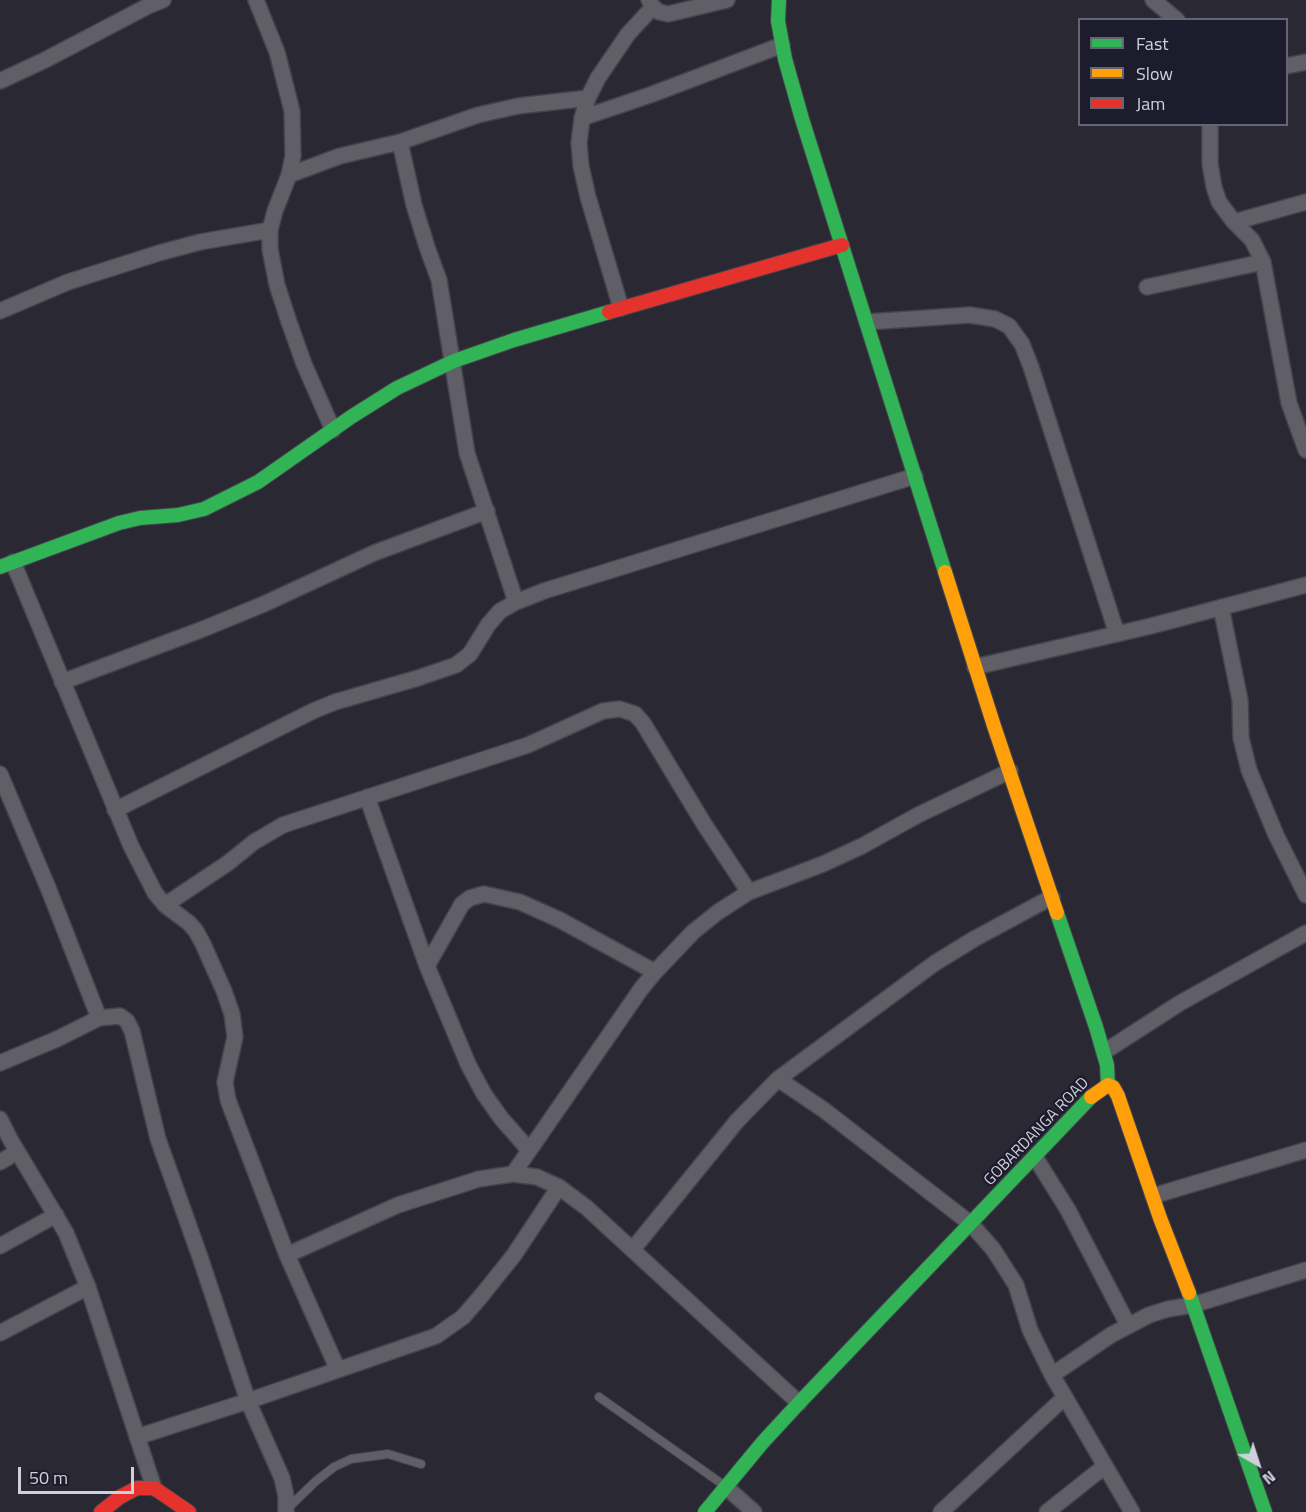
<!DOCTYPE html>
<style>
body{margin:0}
#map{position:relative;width:1306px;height:1512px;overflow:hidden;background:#2a2933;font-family:"Titillium Web",sans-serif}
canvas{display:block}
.legend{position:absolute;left:1078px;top:18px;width:210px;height:108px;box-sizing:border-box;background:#1d1c2c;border:2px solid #656472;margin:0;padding:8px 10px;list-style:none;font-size:18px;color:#d0d0dc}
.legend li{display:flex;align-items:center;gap:12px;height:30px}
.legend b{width:30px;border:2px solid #656472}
.north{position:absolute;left:1228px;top:1434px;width:60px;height:60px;-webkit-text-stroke:4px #1d1c2c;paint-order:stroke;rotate:141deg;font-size:16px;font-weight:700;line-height:24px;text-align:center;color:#d0d0dc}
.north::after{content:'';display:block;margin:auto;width:21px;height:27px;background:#d0d0dc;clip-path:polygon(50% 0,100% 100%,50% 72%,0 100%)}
.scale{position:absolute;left:18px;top:1467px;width:116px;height:27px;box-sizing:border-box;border:3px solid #d0d0dc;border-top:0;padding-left:8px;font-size:18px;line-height:21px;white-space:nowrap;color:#d0d0dc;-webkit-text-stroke:4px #1d1c2c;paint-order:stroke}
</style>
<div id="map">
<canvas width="1306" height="1512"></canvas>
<ul class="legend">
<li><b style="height:8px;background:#30b455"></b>Fast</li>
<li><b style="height:8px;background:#ff9f0a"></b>Slow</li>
<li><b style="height:8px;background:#e5322d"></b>Jam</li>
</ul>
<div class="north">N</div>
<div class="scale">50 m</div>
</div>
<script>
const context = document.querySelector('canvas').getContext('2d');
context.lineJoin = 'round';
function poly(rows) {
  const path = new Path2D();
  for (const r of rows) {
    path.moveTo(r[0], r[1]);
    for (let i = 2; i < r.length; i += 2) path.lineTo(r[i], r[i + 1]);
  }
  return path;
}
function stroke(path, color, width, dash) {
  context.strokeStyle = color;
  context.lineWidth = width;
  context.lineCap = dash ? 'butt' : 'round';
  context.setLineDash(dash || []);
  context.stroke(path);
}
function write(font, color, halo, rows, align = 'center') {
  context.font = font + ' "Titillium Web",sans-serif';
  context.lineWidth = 4.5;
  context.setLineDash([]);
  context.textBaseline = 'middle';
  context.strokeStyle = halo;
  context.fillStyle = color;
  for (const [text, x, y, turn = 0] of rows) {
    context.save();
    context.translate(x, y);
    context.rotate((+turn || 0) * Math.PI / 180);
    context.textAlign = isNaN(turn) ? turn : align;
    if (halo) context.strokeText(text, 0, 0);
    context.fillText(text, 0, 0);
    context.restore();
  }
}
const lane = poly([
 [599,1397,725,1486],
 [288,1508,316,1481,334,1467,351,1459,388,1454,421,1464]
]);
const street = poly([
 [256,0,277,52,292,111,293,156,289,175,275,211,270,230,270,249,277,285,289,322,304,364,333,430],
 [649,0,653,7,659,12,668,14,727,0],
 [1153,0,1177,20],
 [1286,66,1306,62],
 [0,81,45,60,148,6,163,0],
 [582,118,650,95,782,45],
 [1210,124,1210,164,1214,187,1219,202,1234,222,1252,240,1263,262,1289,403,1306,450],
 [400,142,414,205,427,247,439,280,467,453,516,602],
 [289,175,340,156,400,142,478,115,518,106,588,98],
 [1234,222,1306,202],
 [1147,287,1263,262],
 [621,308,588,197,581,166,579,143,582,118,588,98,598,78,628,34,653,7],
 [0,311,68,282,159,253,200,242,270,230],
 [867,322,970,315,995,319,1009,326,1022,344,1031,367,1117,634],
 [13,562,131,846,155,893,165,905,189,923,196,931,203,944,224,991,232,1014,235,1037,225,1082,228,1100,287,1255,338,1370],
 [1221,607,1240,700,1241,738,1249,770,1276,835,1306,895],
 [975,667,1151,626,1306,585],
 [62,682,203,629,264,604,374,553,487,511],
 [0,774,49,890,99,1018],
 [367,797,427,966,468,1064,484,1094,501,1118,529,1150],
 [115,810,313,711,335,702,418,678,456,665,470,654,488,625,500,611,516,602,544,591,915,476],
 [165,905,228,863,254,842,283,825,528,745,603,711,620,709,635,714,643,723,704,824,749,892],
 [427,966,462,904,470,898,484,894,520,902,560,920,655,972],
 [1104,1052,1180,1003,1306,933],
 [0,1063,57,1039,99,1018,120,1016,127,1021,132,1031,158,1139,200,1257,248,1401,282,1478,286,1496,286,1512],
 [778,1079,824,1110,971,1224,993,1249,1016,1285,1030,1330,1052,1375,1132,1512],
 [0,1119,10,1139,66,1233,88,1287,154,1488],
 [1035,1157,1068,1210,1128,1325],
 [0,1162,17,1152],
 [513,1174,641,989,655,972,693,932,718,912,749,892,823,864,862,846,918,815,1010,771],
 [1153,1196,1306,1150],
 [0,1246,56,1215],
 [633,1249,737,1121,778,1079,935,963,974,939,1052,897],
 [287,1255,398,1205,479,1179,513,1174,537,1177,559,1187,587,1208,799,1403],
 [0,1333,88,1287],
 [1052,1375,1111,1335,1149,1315,1168,1309,1193,1305,1306,1270],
 [137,1437,248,1401,436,1336,463,1317,482,1295,514,1255,559,1187],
 [726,1487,754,1512],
 [941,1512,1064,1398],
 [1047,1512,1105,1466]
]);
const fast = poly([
 [779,0,778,21,785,59,802,119,945,572],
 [0,567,119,523,140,518,178,515,204,509,258,482,351,417,397,388,454,361,514,340,609,312],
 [1057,913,1096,1027,1107,1065,1108,1085],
 [1189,1293,1265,1512],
 [705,1512,763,1442,799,1403,1091,1097]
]);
const slow = poly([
 [945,572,994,726,1057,913],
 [1091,1097,1108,1085,1113,1087,1118,1096,1160,1218,1189,1293]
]);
const jam = poly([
 [609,312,842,245],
 [101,1512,120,1497,137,1488,154,1488,189,1512]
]);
stroke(lane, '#45444d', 10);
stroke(street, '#45444d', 18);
stroke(fast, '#45444d', 16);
stroke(slow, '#45444d', 16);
stroke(jam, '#45444d', 16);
stroke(lane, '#605f67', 8);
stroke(street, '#605f67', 15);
stroke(fast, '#30b455', 14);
stroke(slow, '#ff9f0a', 14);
stroke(jam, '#e5322d', 14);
write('16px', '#d0d0dc', '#1d1c2c', [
 ["GOBARDANGA ROAD",1037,1132,-46]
]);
</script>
